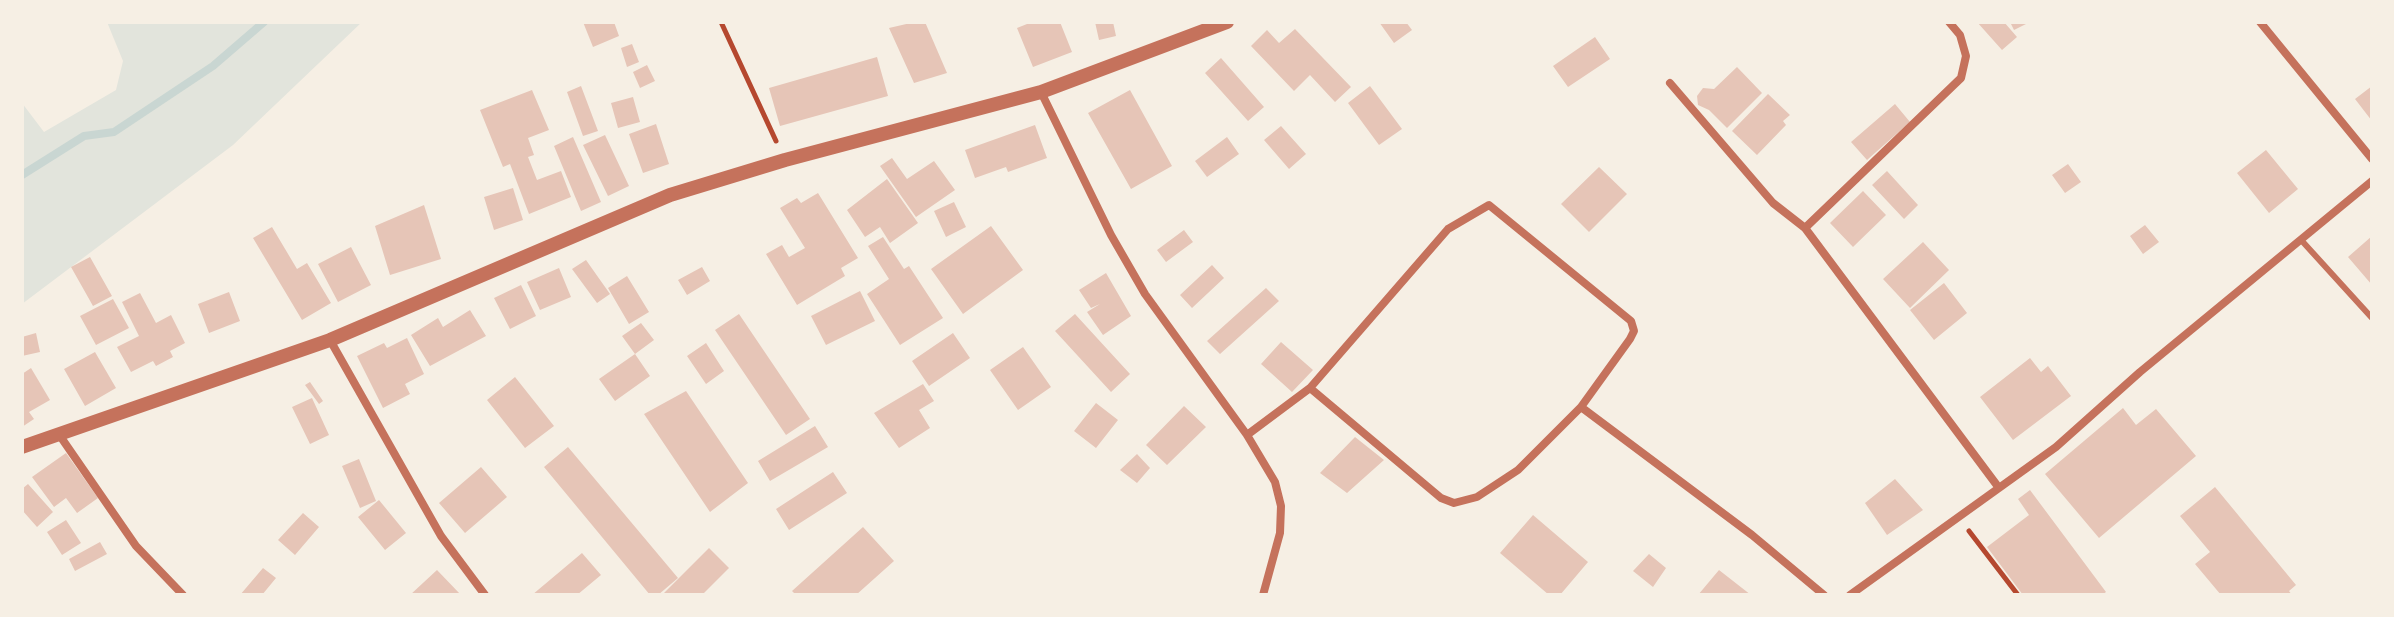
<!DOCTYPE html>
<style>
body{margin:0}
#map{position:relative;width:2394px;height:617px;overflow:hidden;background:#f6efe4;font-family:Roboto,sans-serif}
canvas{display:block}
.frame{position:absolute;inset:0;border:24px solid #f6efe4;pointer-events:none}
</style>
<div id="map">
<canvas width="2394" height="617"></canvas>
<div class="frame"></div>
</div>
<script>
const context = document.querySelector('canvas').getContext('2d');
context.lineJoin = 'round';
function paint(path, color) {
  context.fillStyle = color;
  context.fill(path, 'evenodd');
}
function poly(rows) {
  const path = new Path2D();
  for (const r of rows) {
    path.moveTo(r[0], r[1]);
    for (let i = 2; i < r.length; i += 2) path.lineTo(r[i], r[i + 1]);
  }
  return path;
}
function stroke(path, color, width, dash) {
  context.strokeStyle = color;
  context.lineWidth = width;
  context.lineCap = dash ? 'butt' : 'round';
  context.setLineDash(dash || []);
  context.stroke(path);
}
paint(poly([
 [107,22,362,22,233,145,22,304,22,103,44,132,116,90,123,61]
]), '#e2e4dc');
stroke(poly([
 [22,175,84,136,114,132,213,66,264,22]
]), '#c9d6d2', 8);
paint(poly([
 [583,22,614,22,619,36,593,47],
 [915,22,925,22,947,73,914,83,889,28],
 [1032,22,1060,22,1072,52,1033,67,1017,28],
 [1095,22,1113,22,1116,36,1099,40],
 [1379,22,1406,22,1412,30,1394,43],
 [1977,22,2004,22,2017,37,2002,50],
 [2010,22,2030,22,2014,30],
 [1295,29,1351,87,1335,102,1310,75,1294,91,1251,46,1267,30,1279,43],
 [1595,37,1610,59,1568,87,1553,66],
 [632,44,639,62,627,67,621,48],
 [877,57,888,96,780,126,769,88],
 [1221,58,1264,107,1248,121,1205,73],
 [647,65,655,81,640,88,633,72],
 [1737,67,1762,93,1727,128,1709,110,1698,105,1697,96,1703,88,1714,89],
 [581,86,598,131,583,136,567,92],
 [1370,86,1402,129,1379,145,1348,103],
 [2372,86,2372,121,2355,99],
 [532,90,549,130,528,138,534,155,528,157,537,180,561,171,571,197,529,214,510,164,503,167,480,110],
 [1130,90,1172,166,1131,189,1088,113],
 [1768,94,1790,115,1783,121,1786,125,1757,155,1732,131],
 [633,97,640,122,618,128,611,103],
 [1895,104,1910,122,1867,160,1851,142],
 [656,124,669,164,643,173,629,134],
 [1035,125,1047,158,1008,172,1006,167,975,178,965,150],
 [1281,126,1306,154,1289,169,1264,140],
 [605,135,629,186,608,196,583,145],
 [573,137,601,202,581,211,554,146],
 [1227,137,1239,154,1207,177,1195,161],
 [2266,150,2298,189,2269,213,2237,173],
 [892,158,907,179,934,161,955,190,916,217,880,166],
 [2068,164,2081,182,2065,193,2052,175],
 [1599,167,1627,194,1589,232,1561,204],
 [1887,171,1918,205,1904,219,1872,185],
 [887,179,918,223,890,243,880,227,865,237,847,210],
 [513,188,523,220,494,230,484,197],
 [1863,191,1886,215,1853,247,1830,223],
 [818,193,858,258,841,268,845,276,797,305,766,254,782,245,789,257,805,248,780,208,797,198,801,203],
 [954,202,966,227,946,237,934,211],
 [424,205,441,259,390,275,375,226],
 [2145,225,2159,242,2143,254,2130,236],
 [991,226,1023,270,963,314,931,269],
 [272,227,297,269,307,263,331,303,302,320,253,238],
 [1184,230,1193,242,1166,262,1157,250],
 [2372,236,2372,285,2348,257],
 [883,237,904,269,909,266,943,318,900,345,867,294,889,279,868,246],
 [1923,242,1949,270,1910,308,1883,279],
 [351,247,371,285,338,302,318,264],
 [90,257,112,296,93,306,71,267],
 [586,260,610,294,597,303,572,269],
 [1212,265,1224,278,1192,308,1180,295],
 [702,267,710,281,687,295,678,280],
 [559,268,571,297,540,310,527,282],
 [1106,273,1131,316,1103,335,1087,312,1100,304,1091,308,1079,290],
 [627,276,649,312,629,324,608,288],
 [1944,283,1967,313,1934,340,1910,310],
 [521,285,536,316,510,329,494,298],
 [1266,288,1279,301,1220,354,1207,341],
 [860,291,875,321,826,345,811,316],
 [229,292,240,321,209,333,198,304],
 [140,293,156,323,171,315,185,343,170,351,173,357,156,366,153,361,131,372,117,347,139,336,122,302],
 [113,299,129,328,96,345,80,316],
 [470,310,486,336,430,366,411,335,438,318,443,327],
 [739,314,810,419,786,435,715,330],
 [1075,314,1130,374,1111,392,1055,331],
 [641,323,654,340,635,354,622,336],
 [36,333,40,352,22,356,22,337],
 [953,333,970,358,929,386,912,361],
 [407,338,424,374,405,384,410,394,383,408,357,356,384,343,387,348],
 [1281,342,1313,370,1292,392,1261,364],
 [706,343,724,371,706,384,687,356],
 [1023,347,1051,387,1018,410,990,370],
 [95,352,116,388,85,406,64,369],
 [635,354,650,376,615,401,599,379],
 [2030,358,2041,372,2048,366,2071,396,2013,440,1980,397],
 [31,368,50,400,29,412,34,419,22,427,22,374],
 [515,377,554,426,525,448,487,400],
 [310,382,323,401,319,404,305,385],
 [923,384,934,401,919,410,930,428,899,448,874,413],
 [686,391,748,483,710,512,644,414],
 [312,398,329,435,310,444,292,407],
 [1096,403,1118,420,1096,448,1074,431],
 [1184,406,1206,427,1167,465,1146,445],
 [2123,408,2136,425,2156,409,2196,456,2099,538,2045,474],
 [815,426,828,447,770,481,758,461],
 [1355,437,1384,460,1347,493,1320,473],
 [568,447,678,578,658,595,650,595,544,467],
 [66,453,98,498,77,513,66,498,54,507,32,477],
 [1137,454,1150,468,1137,483,1120,470],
 [359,459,376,501,360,508,342,466],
 [481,467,507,497,465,533,439,503],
 [833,472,847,493,789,530,776,509],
 [1895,479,1923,510,1887,535,1865,503],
 [28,484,53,512,37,527,22,510,22,489],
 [2215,487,2296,585,2289,591,2292,595,2221,595,2195,564,2210,552,2180,516],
 [2030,490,2106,592,2102,595,2023,595,1987,547,2029,515,2018,499],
 [379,500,406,533,385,550,358,517],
 [303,513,319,527,295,555,278,540],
 [1533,515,1588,562,1560,595,1549,595,1500,553],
 [66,520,81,543,62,555,47,532],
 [863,527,894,561,856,595,796,595,792,591],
 [100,542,107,554,75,571,69,559],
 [709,548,729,568,702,595,662,595],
 [582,553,601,575,577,595,532,595],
 [1649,554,1666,568,1653,587,1633,571],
 [263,568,276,578,262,595,240,595],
 [437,570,461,595,410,595],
 [1719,570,1751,595,1698,595]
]), '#e6c5b7');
stroke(poly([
 [721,22,776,141],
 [1969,531,2018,595]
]), '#b5482f', 5);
stroke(poly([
 [2302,241,2372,318]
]), '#c5725c', 6);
stroke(poly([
 [1949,22,1960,35,1966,56,1961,78,1805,228,1999,488],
 [2260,22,2372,159],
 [1670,83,1773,203,1805,228],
 [1041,92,1111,235,1145,294,1247,435,1275,482,1281,506,1280,533,1263,595],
 [330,340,441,536,485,595],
 [1310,388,1448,229,1489,205,1631,321,1634,331,1630,339,1581,407],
 [58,433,136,546,183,595],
 [1247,435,1310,388,1441,498,1454,503,1477,497,1518,470,1581,407,1752,535,1824,595],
 [1850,595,2056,447,2140,372,2372,181]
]), '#c5725c', 8);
stroke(poly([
 [22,447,330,340,670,195,785,160,1041,92,1227,22]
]), '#c5725c', 14);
</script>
